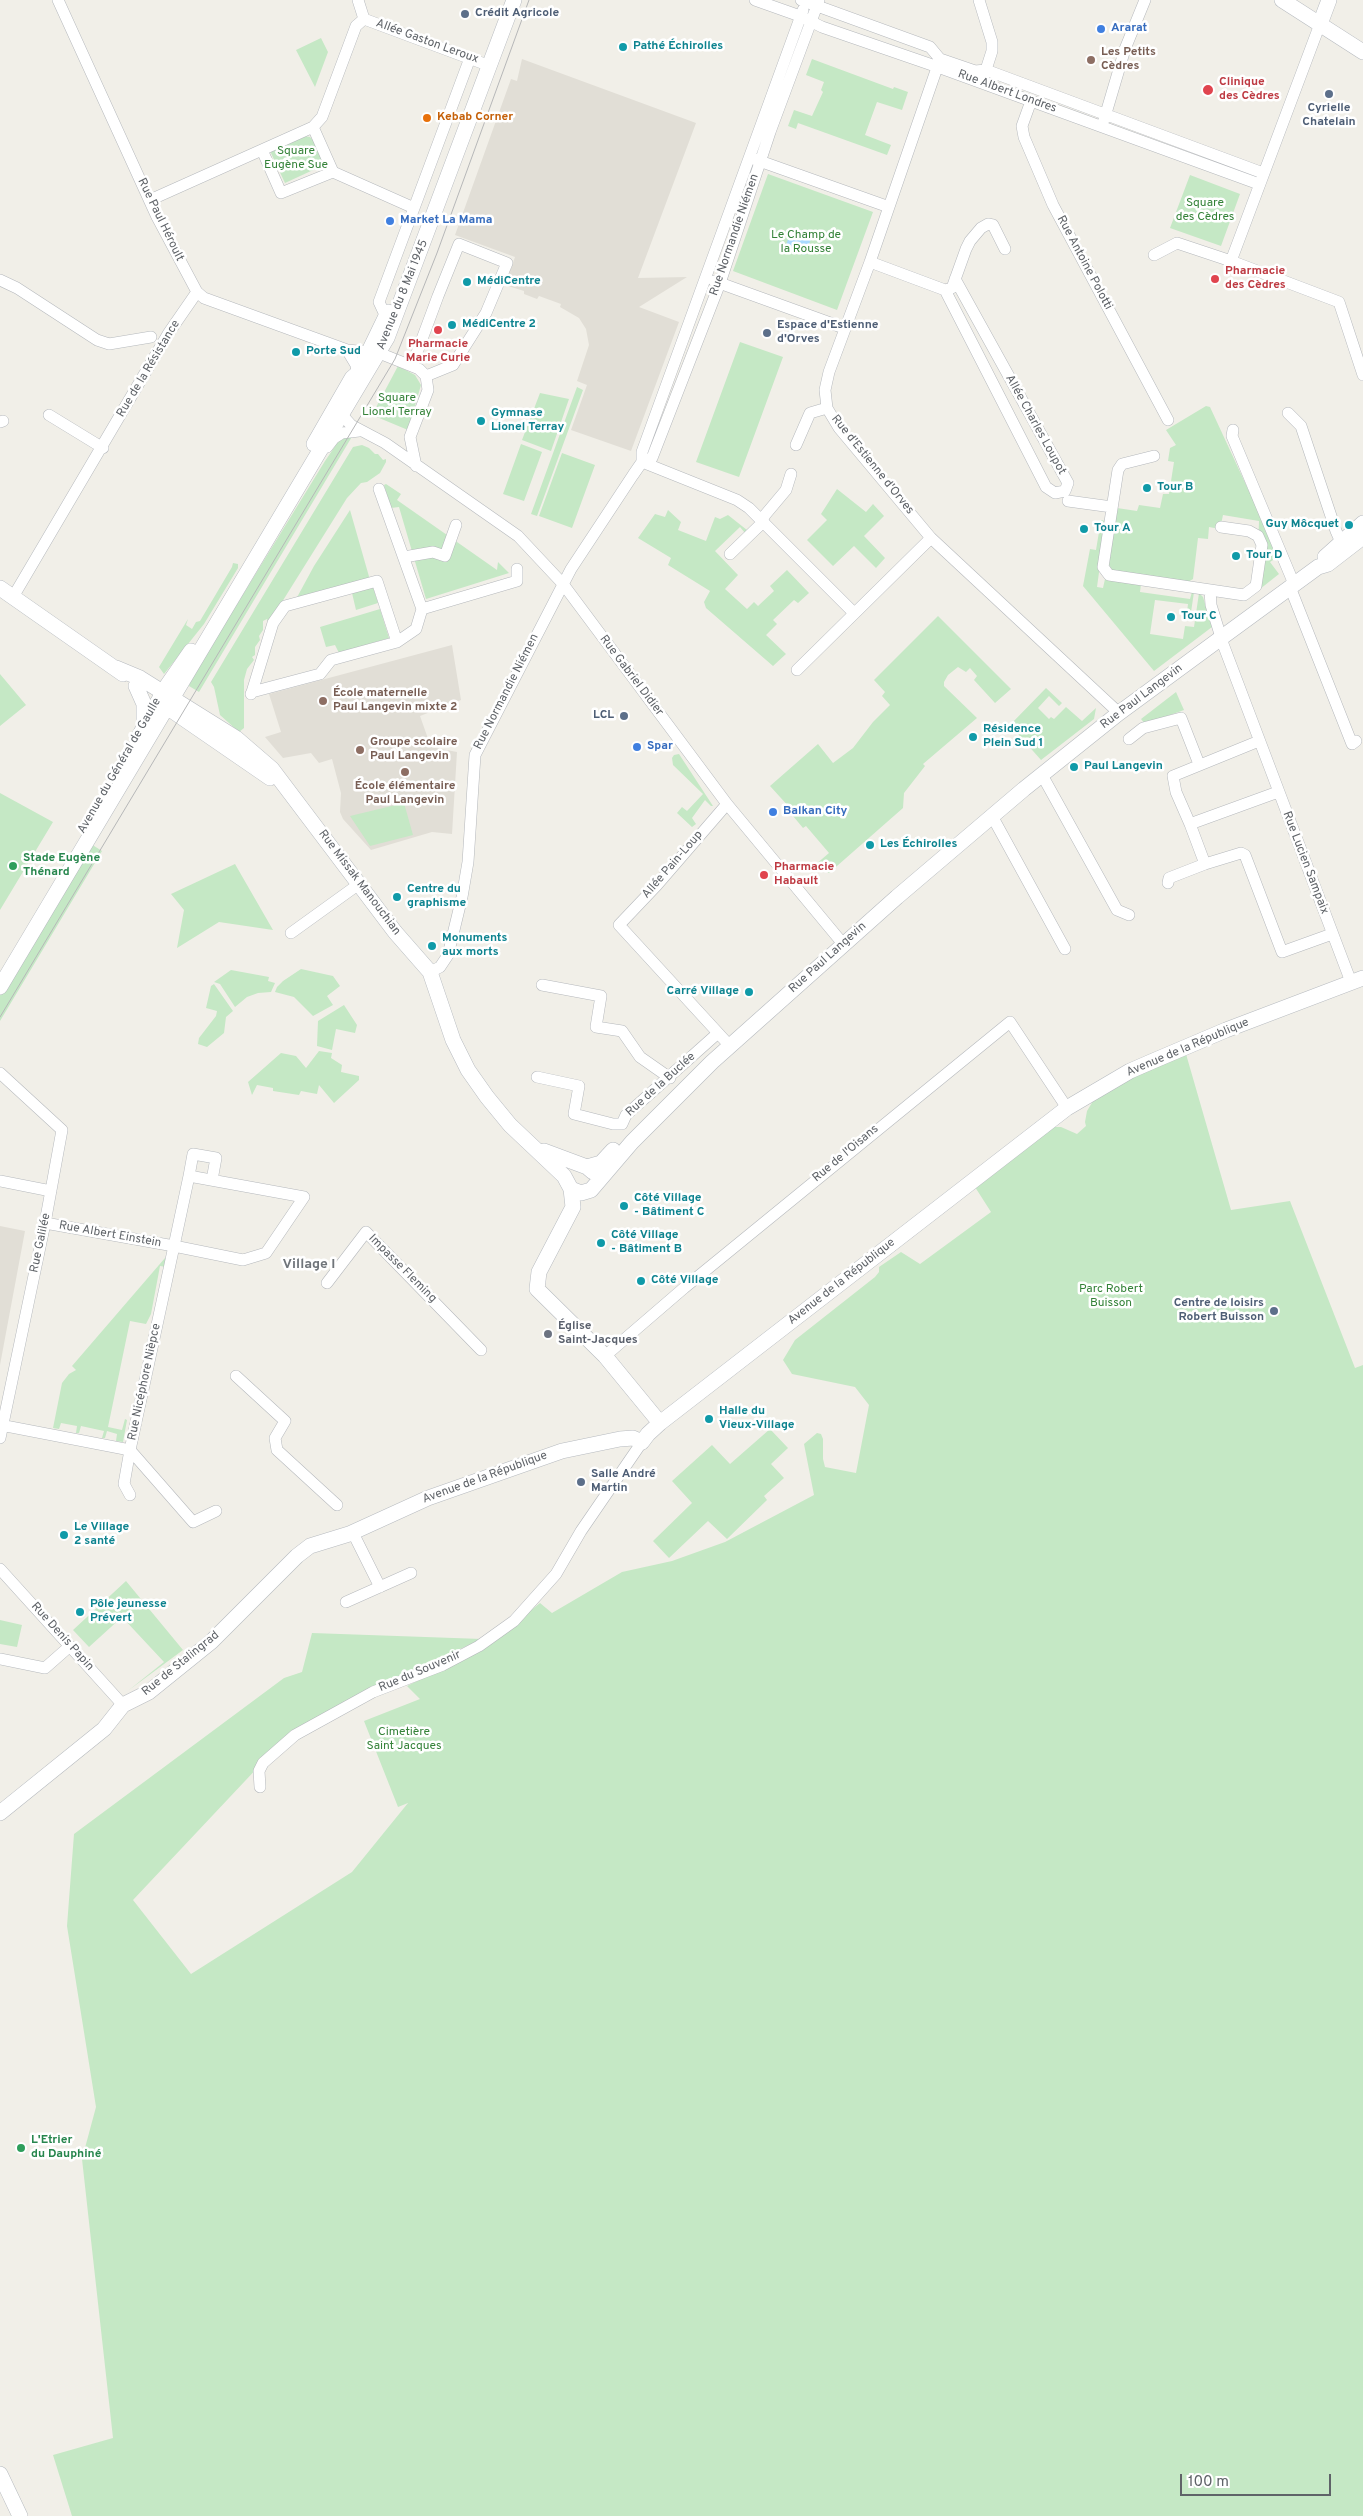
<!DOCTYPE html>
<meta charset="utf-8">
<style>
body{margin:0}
#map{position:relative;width:1363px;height:2516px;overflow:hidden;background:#f1efe8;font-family:Overpass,sans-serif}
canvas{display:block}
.scale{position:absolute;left:1180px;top:2474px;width:151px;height:22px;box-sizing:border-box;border:2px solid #5f6368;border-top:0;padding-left:6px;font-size:15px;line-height:18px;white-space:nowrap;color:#5f6368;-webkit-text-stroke:4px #fff;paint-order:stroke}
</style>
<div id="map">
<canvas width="1363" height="2516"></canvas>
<div class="scale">100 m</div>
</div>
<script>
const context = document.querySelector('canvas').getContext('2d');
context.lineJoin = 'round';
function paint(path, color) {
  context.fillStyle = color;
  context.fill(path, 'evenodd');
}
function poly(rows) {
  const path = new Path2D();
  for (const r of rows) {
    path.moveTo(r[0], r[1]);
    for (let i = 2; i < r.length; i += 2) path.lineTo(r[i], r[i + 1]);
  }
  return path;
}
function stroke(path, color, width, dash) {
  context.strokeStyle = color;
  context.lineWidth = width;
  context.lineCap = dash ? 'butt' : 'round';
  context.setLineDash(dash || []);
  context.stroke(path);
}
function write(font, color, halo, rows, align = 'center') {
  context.font = font + ' Overpass,sans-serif';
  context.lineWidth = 5;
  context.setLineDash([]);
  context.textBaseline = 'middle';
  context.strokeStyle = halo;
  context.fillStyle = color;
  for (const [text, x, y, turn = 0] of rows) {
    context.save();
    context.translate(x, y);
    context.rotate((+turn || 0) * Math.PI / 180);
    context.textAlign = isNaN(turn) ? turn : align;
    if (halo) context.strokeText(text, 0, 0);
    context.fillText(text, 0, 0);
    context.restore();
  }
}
paint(poly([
 [522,59,696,123,638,278,687,277,639,307,679,322,631,451,571,430,587,385,577,381,589,345,586,329,579,318,560,307,561,304,539,296,537,299,524,294,524,291,505,285,515,257,455,235,511,79,517,81],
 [452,645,461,700,420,716,431,747,457,752,452,834,432,832,371,850,343,819,340,812,341,793,332,759,319,763,311,753,283,758,265,737,281,732,269,694],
 [0,1226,25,1231,0,1365]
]), '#e1ded6');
paint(poly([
 [321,38,328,52,315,87,296,50],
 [812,59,893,89,894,87,908,92,902,110,877,102,865,135,891,145,887,155,798,123,796,129,788,126,794,110,812,116,823,92,821,90,824,82,806,75],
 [304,136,310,137,313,140,324,165,285,183,270,151],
 [768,174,873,212,837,310,733,271],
 [1190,175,1240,194,1221,246,1170,228],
 [740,342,783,357,739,477,696,462],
 [398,366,415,375,421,385,408,430,372,415],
 [577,387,583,390,537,516,531,514],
 [540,393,569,399,551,451,522,440],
 [1206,406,1210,407,1279,556,1270,562,1279,574,1260,589,1257,586,1259,521,1223,515,1220,529,1209,527,1208,539,1198,538,1193,579,1188,582,1112,570,1109,565,1117,508,1137,511,1139,505,1160,508,1163,494,1169,494,1174,462,1168,461,1170,448,1176,445,1166,430],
 [353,435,199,692,189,686,191,679,325,461,340,439],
 [521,444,542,452,524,501,503,494],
 [362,445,369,448,375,454,378,454,383,460,386,459,386,462,380,473,367,482,361,483,347,498,277,610,270,627,267,619,263,621,263,630,259,636,260,640,255,647,255,655,252,657,254,660,247,669,244,680,244,728,239,732,220,715,214,687,211,682,353,447],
 [562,453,595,465,572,528,539,516],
 [386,484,401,494,397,500,497,570,498,562,509,573,426,599,399,507,391,508,384,485],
 [837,489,866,512,873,504,884,516,864,536,885,558,876,568,854,546,833,566,807,540,827,520,821,514],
 [350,510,370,580,295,601,314,566],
 [668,510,681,522,678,530,706,541,715,517,720,519,728,515,747,530,745,533,740,527,715,551,738,575,725,589,747,609,754,602,758,606,774,591,770,586,787,570,809,593,798,603,794,600,773,620,777,624,766,635,786,654,773,666,706,608,704,602,710,591,668,565,671,558,638,538,655,514,665,517],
 [1101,520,1106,521,1097,587,1103,588,1105,579,1141,584,1140,592,1190,599,1192,592,1194,592,1190,619,1186,620,1188,604,1155,600,1150,634,1183,639,1185,626,1194,627,1199,593,1203,597,1212,627,1154,671,1083,586,1090,549,1096,550],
 [233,563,238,564,238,568,204,624,164,674,159,667,188,619,186,625,192,629,196,622,200,621,232,567],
 [373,587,378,603,356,610,352,593],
 [380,609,389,638,339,653,335,645,326,647,320,627],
 [938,616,1011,689,995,703,974,680,977,676,970,668,966,672,958,667,948,675,944,682,944,686,977,718,923,764,925,766,904,793,903,808,829,873,815,865,829,853,806,826,803,828,788,810,790,808,770,786,818,744,833,763,853,748,873,722,890,705,882,696,885,692,874,680],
 [0,674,26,705,0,726],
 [1046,688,1062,703,1059,706,1049,696,1038,708,1049,719,1051,717,1054,719,1066,707,1082,721,1096,708,1094,719,1041,760,1010,725],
 [1176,692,1184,710,1145,724,1141,719],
 [679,754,713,806,711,806,705,800,692,818,696,824,692,827,677,813,682,807,687,811,703,794,673,765,672,758,674,755],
 [0,793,53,822,0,910],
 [404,803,413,835,370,846,350,816],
 [91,844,102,851,0,1021,0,994],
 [235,864,273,930,219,922,177,948,184,910,171,894],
 [301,969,333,976,340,986,327,996,333,1005,313,1016,294,997,275,992,277,987,283,981],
 [231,970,269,977,268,981,275,983,271,992,258,993,247,997,235,1007,220,984,214,982],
 [214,984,233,1011,226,1017,224,1033,207,1047,198,1044,199,1038,216,1016,217,1011,206,1008,211,986],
 [344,1005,357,1025,355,1033,336,1029,332,1050,317,1046,318,1021],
 [319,1051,332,1053,331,1058,342,1065,341,1072,359,1076,359,1080,334,1103,319,1085,317,1094,301,1091,299,1095,273,1091,273,1088,257,1085,252,1095,248,1082,281,1053,296,1056,306,1068],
 [1186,1054,1231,1210,1290,1201,1355,1368,1363,1365,1363,2516,72,2516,53,2455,113,2438,82,2159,96,2107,67,1926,74,1834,284,1678,302,1672,312,1633,482,1639,354,1697,293,1730,133,1900,191,1974,352,1872,408,1803,398,1807,364,1721,420,1699,407,1686,486,1646,540,1603,552,1613,622,1572,672,1561,725,1542,814,1495,804,1444,817,1433,821,1434,823,1439,823,1459,825,1467,856,1473,869,1405,855,1387,792,1374,783,1360,795,1340,875,1277,879,1272,879,1267,901,1252,920,1264,991,1212,975,1187,1051,1127,1061,1127,1077,1134,1086,1126,1085,1122,1087,1111,1093,1101,1119,1084],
 [165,1258,169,1259,167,1267,160,1266,151,1314,146,1324,130,1321,108,1427,122,1430,125,1419,127,1420,123,1442,116,1441,117,1434,107,1431,105,1438,102,1438,104,1431,81,1426,79,1433,76,1433,77,1426,61,1423,59,1429,53,1428,62,1383,69,1374,76,1370,72,1366],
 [770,1429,788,1448,771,1464,784,1478,764,1496,767,1500,727,1539,708,1521,669,1558,653,1541,692,1503,672,1481,712,1445,730,1464],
 [126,1581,183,1650,129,1690,164,1662,122,1617,89,1647,73,1630],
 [0,1620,22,1625,17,1647,0,1644]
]), '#c5e8c5');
paint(poly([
 [792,228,812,236,805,255,785,248]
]), '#aadaff');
const street = poly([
 [58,0,157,217,197,292,204,298,347,350,379,353,419,369,426,376,428,390,410,437,416,466],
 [755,0,800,16,822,27,938,67,1259,184],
 [801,0,930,47,940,59,975,71,986,70,1263,173],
 [979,0,992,42,992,51,984,76],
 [364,19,490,66],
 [1320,24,1231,261,1339,302,1363,375],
 [940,59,870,262,829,372,825,390,827,408,839,428,931,538,1119,713],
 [1031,101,1022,126,1024,137,1053,205,1168,420],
 [1104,120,1125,49,1145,0],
 [313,127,333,172,414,208],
 [262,150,281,193,333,172],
 [754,159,889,207],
 [150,200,313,127,322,117,356,26,364,19,358,0],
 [1154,255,1177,243,1231,261],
 [870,262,945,290,952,288,966,249,970,241,981,228,988,224,993,225,1005,249],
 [0,280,17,288,97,340,109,344,151,337],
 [714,281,844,328],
 [945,290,1046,487,1055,493,1065,491,1068,483,955,279],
 [386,317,379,302,470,58],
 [347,350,356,365,358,377],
 [412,366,438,296,459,244,507,263,486,313,453,365,426,376],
 [344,407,343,416,351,425,385,443,518,536,563,584,727,804,844,945],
 [1288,413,1301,426,1336,531,1344,549],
 [49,415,103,448],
 [0,422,3,421],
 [1233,430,1232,436,1294,584],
 [796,445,810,413,827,408],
 [327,447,334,438,342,433,359,431],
 [1154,456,1122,464,1118,470,1103,567,1109,575,1244,595,1256,586,1262,545,1258,536,1249,531,1221,527],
 [642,462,642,452,803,10],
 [642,462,737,500,749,508,854,613],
 [1068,501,1112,507],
 [730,554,760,525,765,515,786,490,791,474],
 [404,557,433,552,445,556,456,525],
 [1290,587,1352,744,1356,741],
 [1210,591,1211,605,1223,644,1351,982],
 [13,597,168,334,197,292],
 [422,609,517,581,517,569],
 [797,670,931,538],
 [252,692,273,623,285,606,377,581,397,642],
 [251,694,252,692,320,674,331,660,397,642,416,629,422,609,379,489],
 [1129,739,1143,728,1181,718,1199,764],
 [1042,775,1117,910,1129,915],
 [1278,792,1190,824,1205,864,1241,853,1245,855,1282,952,1332,934],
 [727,804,657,885,619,925,730,1046],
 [992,816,1065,949],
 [1190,824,1176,792,1173,776,1259,741],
 [1168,883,1169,878,1205,864],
 [291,933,359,884],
 [430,972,440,967,448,955,462,897,468,862,475,755,571,569,633,475,642,462,652,458,720,283,770,132,819,0],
 [542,985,601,996,596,1027,622,1031,640,1057,670,1078],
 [0,1073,62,1130,45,1223,0,1438],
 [537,1077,579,1086,574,1114,613,1124,622,1124],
 [622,1124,626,1115,718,1033],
 [189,1176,193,1154,216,1158,212,1180],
 [0,1181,51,1191],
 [327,1283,366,1232,481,1350],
 [605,1356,684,1288,1010,1022,1067,1108],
 [236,1376,285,1421,275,1438,277,1450,337,1505],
 [0,1425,130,1450,174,1246,243,1260,266,1253,304,1197,189,1176,174,1246,45,1223],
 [130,1450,193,1522,216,1511],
 [130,1495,124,1484,130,1450],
 [353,1533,380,1587],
 [0,1569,123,1705],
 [346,1602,411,1573],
 [0,1659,45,1668,70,1646],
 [260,1787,259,1771,263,1763,295,1735,373,1692,443,1665,479,1646,514,1621,556,1574,581,1531,642,1442]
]);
const secondary = poly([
 [1282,0,1363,52],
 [1320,24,1329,0],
 [314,444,352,378,359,372,388,312],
 [1325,557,1363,523],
 [0,588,123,674],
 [116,668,140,678,236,738,272,769,395,932,430,972,453,1040,468,1070,487,1097,510,1125,564,1176,571,1189,581,1193,591,1190,632,1142,712,1062,897,897,1024,789,1119,713,1221,638,1318,567,1328,564,1363,537],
 [136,686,144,704,144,724],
 [161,703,270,778],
 [137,740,166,687,191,651],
 [0,987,387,338,514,0],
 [544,1151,587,1167,593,1172],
 [587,1167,601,1163,613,1150],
 [571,1189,573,1207,539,1272,537,1289,605,1356,660,1423],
 [0,1813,104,1729,123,1705,149,1692,211,1642,297,1556,310,1546,349,1534,428,1498,562,1451,620,1439,633,1438,642,1442,648,1434,660,1423,1067,1108,1130,1071,1153,1061,1226,1030,1363,978],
 [0,2474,20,2516]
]);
stroke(street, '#b5b8bc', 12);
stroke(secondary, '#b6babf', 16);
stroke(street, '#fff', 11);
stroke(secondary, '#fff', 15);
stroke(poly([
 [0,1017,395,359,437,253,529,0]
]), '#b6b7b8', 1);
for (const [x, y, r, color] of [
 [465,14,5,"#5c6f8a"],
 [1101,29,5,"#3f7fe0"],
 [623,47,5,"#0f9aa8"],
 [1091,60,5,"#8d6e63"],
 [1208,90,6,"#e0444e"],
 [1329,94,5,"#5c6f8a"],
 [427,118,5,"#e8710a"],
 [390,221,5,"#3f7fe0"],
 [1215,279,5,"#e0444e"],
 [467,282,5,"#0f9aa8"],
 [452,325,5,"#0f9aa8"],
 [438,330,5,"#e0444e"],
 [767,333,5,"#5c6f8a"],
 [296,352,5,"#0f9aa8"],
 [481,421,5,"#0f9aa8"],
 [1147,488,5,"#0f9aa8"],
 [1349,525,5,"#0f9aa8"],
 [1084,529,5,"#0f9aa8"],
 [1236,556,5,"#0f9aa8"],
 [1171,617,5,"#0f9aa8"],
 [323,701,5,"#8d6e63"],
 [624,716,5,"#5c6f8a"],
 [973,737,5,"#0f9aa8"],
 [637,747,5,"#3f7fe0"],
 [360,750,5,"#8d6e63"],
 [1074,767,5,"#0f9aa8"],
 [405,772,5,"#8d6e63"],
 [773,812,5,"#3f7fe0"],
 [870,845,5,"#0f9aa8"],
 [13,866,5,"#2e9e5b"],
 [764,875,5,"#e0444e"],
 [397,897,5,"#0f9aa8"],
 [432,946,5,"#0f9aa8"],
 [749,992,5,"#0f9aa8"],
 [624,1206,5,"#0f9aa8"],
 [601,1243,5,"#0f9aa8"],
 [641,1281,5,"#0f9aa8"],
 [1274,1311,5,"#5c6f8a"],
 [548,1334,5,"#6b7280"],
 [709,1419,5,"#0f9aa8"],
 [581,1482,5,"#5c6f8a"],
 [64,1535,5,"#0f9aa8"],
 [80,1612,5,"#0f9aa8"],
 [21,2148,5,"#2e9e5b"]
]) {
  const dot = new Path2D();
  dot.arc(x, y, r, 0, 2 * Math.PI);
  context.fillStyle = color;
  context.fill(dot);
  stroke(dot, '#fff', 2);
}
write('bold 12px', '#4e5e75', '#fff', [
 ["Crédit Agricole",475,14],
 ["Cyrielle",1329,109,"center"],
 ["Chatelain",1329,123,"center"],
 ["Espace d'Estienne",777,326],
 ["d'Orves",777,340],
 ["LCL",614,716,"right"],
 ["Centre de loisirs",1264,1304,"right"],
 ["Robert Buisson",1264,1318,"right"],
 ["Salle André",591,1475],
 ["Martin",591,1489]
], 'left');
write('bold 12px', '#366cbe', '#fff', [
 ["Ararat",1111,29],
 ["Market La Mama",400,221],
 ["Spar",647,747],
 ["Balkan City",783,812]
], 'left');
write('12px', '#5f6368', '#fff', [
 ["Allée Gaston Leroux",427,42,20],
 ["Rue Albert Londres",1007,92,20],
 ["Rue Paul Héroult",160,220,64],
 ["Rue Normandie Niémen",735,235,-71],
 ["Rue Antoine Polotti",1084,263,62],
 ["Avenue du 8 Mai 1945",403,295,-68],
 ["Rue de la Résistance",149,369,-59],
 ["Allée Charles Loupot",1035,425,61],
 ["Rue d'Estienne d'Orves",872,465,51],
 ["Rue Gabriel Didier",631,676,53],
 ["Rue Normandie Niémen",507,692,-63],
 ["Rue Paul Langevin",1142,697,-37],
 ["Avenue du Général de Gaulle",120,766,-60],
 ["Rue Lucien Sampaix",1305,863,69],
 ["Allée Pain-Loup",673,865,-49],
 ["Rue Missak Manouchian",359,883,53],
 ["Rue Paul Langevin",828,958,-42],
 ["Avenue de la République",1188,1048,-23],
 ["Rue de la Buclée",661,1085,-42],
 ["Rue de l'Oisans",846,1154,-40],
 ["Rue Albert Einstein",110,1235,10],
 ["Rue Galilée",41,1243,-78],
 ["Impasse Fleming",402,1269,45],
 ["Avenue de la République",842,1282,-38],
 ["Rue Nicéphore Nièpce",145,1382,-78],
 ["Avenue de la République",485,1478,-20],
 ["Rue Denis Papin",62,1637,48],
 ["Rue de Stalingrad",181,1664,-39],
 ["Rue du Souvenir",420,1672,-23]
]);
write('bold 12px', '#0d838f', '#fff', [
 ["Pathé Échirolles",633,47],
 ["MédiCentre",477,282],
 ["MédiCentre 2",462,325],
 ["Porte Sud",306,352],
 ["Gymnase",491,414],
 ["Lionel Terray",491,428],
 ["Tour B",1157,488],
 ["Guy Môcquet",1339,525,"right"],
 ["Tour A",1094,529],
 ["Tour D",1246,556],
 ["Tour C",1181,617],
 ["Résidence",983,730],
 ["Plein Sud 1",983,744],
 ["Paul Langevin",1084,767],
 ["Les Échirolles",880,845],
 ["Centre du",407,890],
 ["graphisme",407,904],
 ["Monuments",442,939],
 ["aux morts",442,953],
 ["Carré Village",739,992,"right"],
 ["Côté Village",634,1199],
 ["- Bâtiment C",634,1213],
 ["Côté Village",611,1236],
 ["- Bâtiment B",611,1250],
 ["Côté Village",651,1281],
 ["Halle du",719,1412],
 ["Vieux-Village",719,1426],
 ["Le Village",74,1528],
 ["2 santé",74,1542],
 ["Pôle jeunesse",90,1605],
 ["Prévert",90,1619]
], 'left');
write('bold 12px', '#785e54', '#fff', [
 ["Les Petits",1101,53],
 ["Cèdres",1101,67],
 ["École maternelle",333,694],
 ["Paul Langevin mixte 2",333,708],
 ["Groupe scolaire",370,743],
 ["Paul Langevin",370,757],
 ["École élémentaire",405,787,"center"],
 ["Paul Langevin",405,801,"center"]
], 'left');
write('bold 12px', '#be3a42', '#fff', [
 ["Clinique",1219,83],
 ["des Cèdres",1219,97],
 ["Pharmacie",1225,272],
 ["des Cèdres",1225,286],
 ["Pharmacie",438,345,"center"],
 ["Marie Curie",438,359,"center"],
 ["Pharmacie",774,868],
 ["Habault",774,882]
], 'left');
write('bold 12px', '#c56008', '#fff', [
 ["Kebab Corner",437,118]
], 'left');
write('12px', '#348238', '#fff', [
 ["Square",296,152],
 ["Eugène Sue",296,166],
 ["Square",1205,204],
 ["des Cèdres",1205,218],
 ["Le Champ de",806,236],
 ["la Rousse",806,250],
 ["Square",397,399],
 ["Lionel Terray",397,413],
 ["Parc Robert",1111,1290],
 ["Buisson",1111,1304],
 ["Cimetière",404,1733],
 ["Saint Jacques",404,1747]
]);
write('bold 12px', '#27864d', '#fff', [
 ["Stade Eugène",23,859],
 ["Thénard",23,873],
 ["L'Etrier",31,2141],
 ["du Dauphiné",31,2155]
], 'left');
write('bold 12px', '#5b616d', '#fff', [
 ["Église",558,1327],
 ["Saint-Jacques",558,1341]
], 'left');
write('bold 14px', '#70757a', '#fff', [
 ["Village I",309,1265]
]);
</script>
